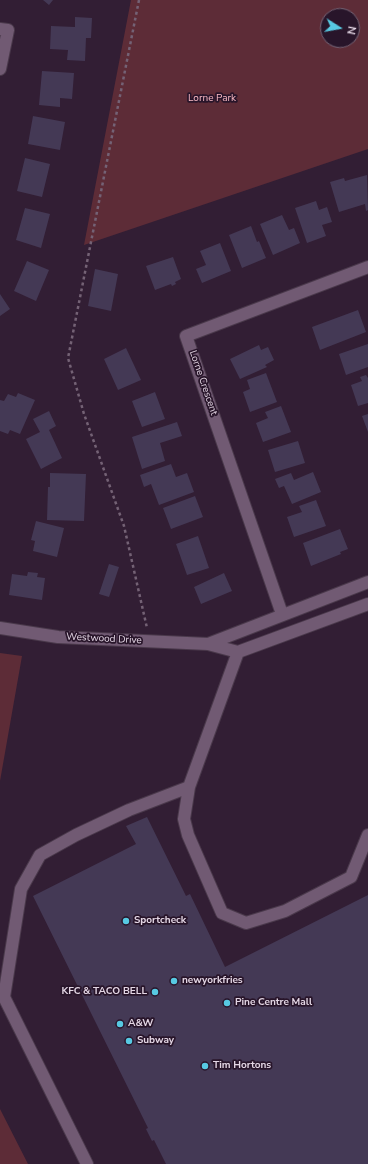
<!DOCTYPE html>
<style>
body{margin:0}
#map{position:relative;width:368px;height:1164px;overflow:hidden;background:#321e34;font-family:"Nunito Sans",sans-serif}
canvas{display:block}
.north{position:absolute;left:320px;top:8px;width:40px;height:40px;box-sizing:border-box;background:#28152a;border:1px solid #736375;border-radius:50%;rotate:101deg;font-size:11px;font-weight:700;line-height:16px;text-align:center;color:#e4d7e5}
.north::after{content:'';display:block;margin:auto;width:14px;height:18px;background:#57c9e2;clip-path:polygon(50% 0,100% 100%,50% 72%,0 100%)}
</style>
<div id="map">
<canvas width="368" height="1164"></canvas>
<div class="north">N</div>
</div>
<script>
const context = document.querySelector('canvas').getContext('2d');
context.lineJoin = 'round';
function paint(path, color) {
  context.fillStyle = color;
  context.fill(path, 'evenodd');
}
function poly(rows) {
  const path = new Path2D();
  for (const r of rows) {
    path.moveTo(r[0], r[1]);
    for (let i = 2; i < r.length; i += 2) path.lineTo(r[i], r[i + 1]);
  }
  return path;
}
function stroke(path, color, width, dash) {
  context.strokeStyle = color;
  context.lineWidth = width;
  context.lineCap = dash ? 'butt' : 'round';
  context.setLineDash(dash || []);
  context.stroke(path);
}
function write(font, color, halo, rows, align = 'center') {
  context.font = font + ' "Nunito Sans",sans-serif';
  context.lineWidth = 3.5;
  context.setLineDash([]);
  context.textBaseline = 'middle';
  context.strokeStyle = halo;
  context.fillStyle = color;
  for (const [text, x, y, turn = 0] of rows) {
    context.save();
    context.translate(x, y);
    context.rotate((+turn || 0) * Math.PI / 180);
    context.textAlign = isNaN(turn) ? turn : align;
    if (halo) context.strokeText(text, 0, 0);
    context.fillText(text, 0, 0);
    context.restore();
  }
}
paint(poly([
 [131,0,368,0,368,149,84,245],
 [328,16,352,16,352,40,328,40],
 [0,653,22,656,0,781],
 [0,1109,28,1164,0,1164]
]), '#5d2c37');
paint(poly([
 [43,0,53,0,49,5],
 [75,17,92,18,91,38,86,38,85,61,67,60,68,50,50,49,51,26,75,27],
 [42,71,74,73,72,99,60,98,60,107,39,105],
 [33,116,65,122,60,150,28,144],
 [25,158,50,164,42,197,17,191],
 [367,175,368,210,366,211,365,204,339,212,330,182,344,178,345,181],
 [316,201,319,210,327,207,332,222,322,225,326,236,307,243,295,208],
 [25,208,50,214,41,248,16,240],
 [282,215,289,230,294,228,300,243,273,255,260,224],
 [251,226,257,242,259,241,266,258,242,268,229,235],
 [220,243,231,271,202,283,196,269,206,265,200,251],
 [173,257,181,279,175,282,176,284,172,286,171,284,155,290,146,266],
 [27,261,49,270,36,301,14,291],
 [95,269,118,274,111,311,88,306],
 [0,294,10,309,0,316],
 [358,310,366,332,320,350,312,327],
 [368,344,368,367,346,375,339,354],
 [259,345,261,350,268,347,274,360,265,365,267,367,240,379,230,359],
 [126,348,141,380,118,390,104,359],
 [266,373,277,402,250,412,243,392,250,389,247,380],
 [366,375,368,378,368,403,358,406,351,385,362,381,360,377],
 [155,392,165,419,142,427,132,401],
 [18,393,35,400,20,434,10,430,8,434,0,431,0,400,4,401,8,394,16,397],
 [281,406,291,432,263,442,256,423,268,418,265,412],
 [49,411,56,426,49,430,62,458,41,469,26,439,40,432,33,419],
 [368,414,368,432,362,416],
 [177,422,182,436,160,443,165,461,142,469,132,437],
 [298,441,305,463,275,472,268,450],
 [171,464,176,477,187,473,194,492,159,505,151,484,144,487,140,475],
 [313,472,321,492,292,504,284,486,279,488,275,479,291,473,294,480],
 [50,473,86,474,84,521,47,520,48,487,50,487],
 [195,496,203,517,171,529,163,508],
 [316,500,326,526,294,537,287,517,302,512,299,506],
 [36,521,64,528,57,557,33,551,35,541,31,540],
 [340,529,348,549,340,552,341,554,311,566,303,543],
 [198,536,209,568,187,575,176,544],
 [109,564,119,567,109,597,99,594],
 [28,572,38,573,37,577,45,578,42,600,9,595,12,574,27,576],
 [224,573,232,591,201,604,194,587],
 [147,817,186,896,190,894,225,967,368,895,368,1164,166,1164,154,1140,152,1141,146,1129,148,1128,33,896,136,844,126,826]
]), '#443955');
const minor = poly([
 [0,29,8,30,0,69],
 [282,614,186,336,368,267],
 [0,628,58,637,208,644,238,652,368,604],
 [208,644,368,582],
 [189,787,238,652],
 [87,1164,4,997,21,889,40,855,76,835,129,810,189,787,184,819,188,835,222,913,246,923,285,911,351,877,368,835]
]);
stroke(minor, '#4a394b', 14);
stroke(poly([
 [139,0,68,358,84,414,124,526,147,628]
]), '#746275', 2.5, [3, 3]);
stroke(minor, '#715a73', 12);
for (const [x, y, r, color] of [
 [126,921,4,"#57c9e2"],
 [174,981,4,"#57c9e2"],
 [155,992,4,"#57c9e2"],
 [227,1003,4,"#57c9e2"],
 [120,1024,4,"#57c9e2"],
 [129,1041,4,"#57c9e2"],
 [205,1066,4,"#57c9e2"]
]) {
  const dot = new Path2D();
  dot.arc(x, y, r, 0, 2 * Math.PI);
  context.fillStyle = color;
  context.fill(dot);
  stroke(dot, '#28152a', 1.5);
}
write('10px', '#fdbcc6', '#28152a', [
 ["Lorne Park",212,99]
]);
write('10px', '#e4d7e5', '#28152a', [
 ["Lorne Crescent",203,383,71],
 ["Westwood Drive",104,639,3]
]);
write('bold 10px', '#e4d7e5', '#28152a', [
 ["Sportcheck",134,921],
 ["newyorkfries",182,981],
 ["KFC & TACO BELL",147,992,"right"],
 ["Pine Centre Mall",235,1003],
 ["A&W",128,1024],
 ["Subway",137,1041],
 ["Tim Hortons",213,1066]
], 'left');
</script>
